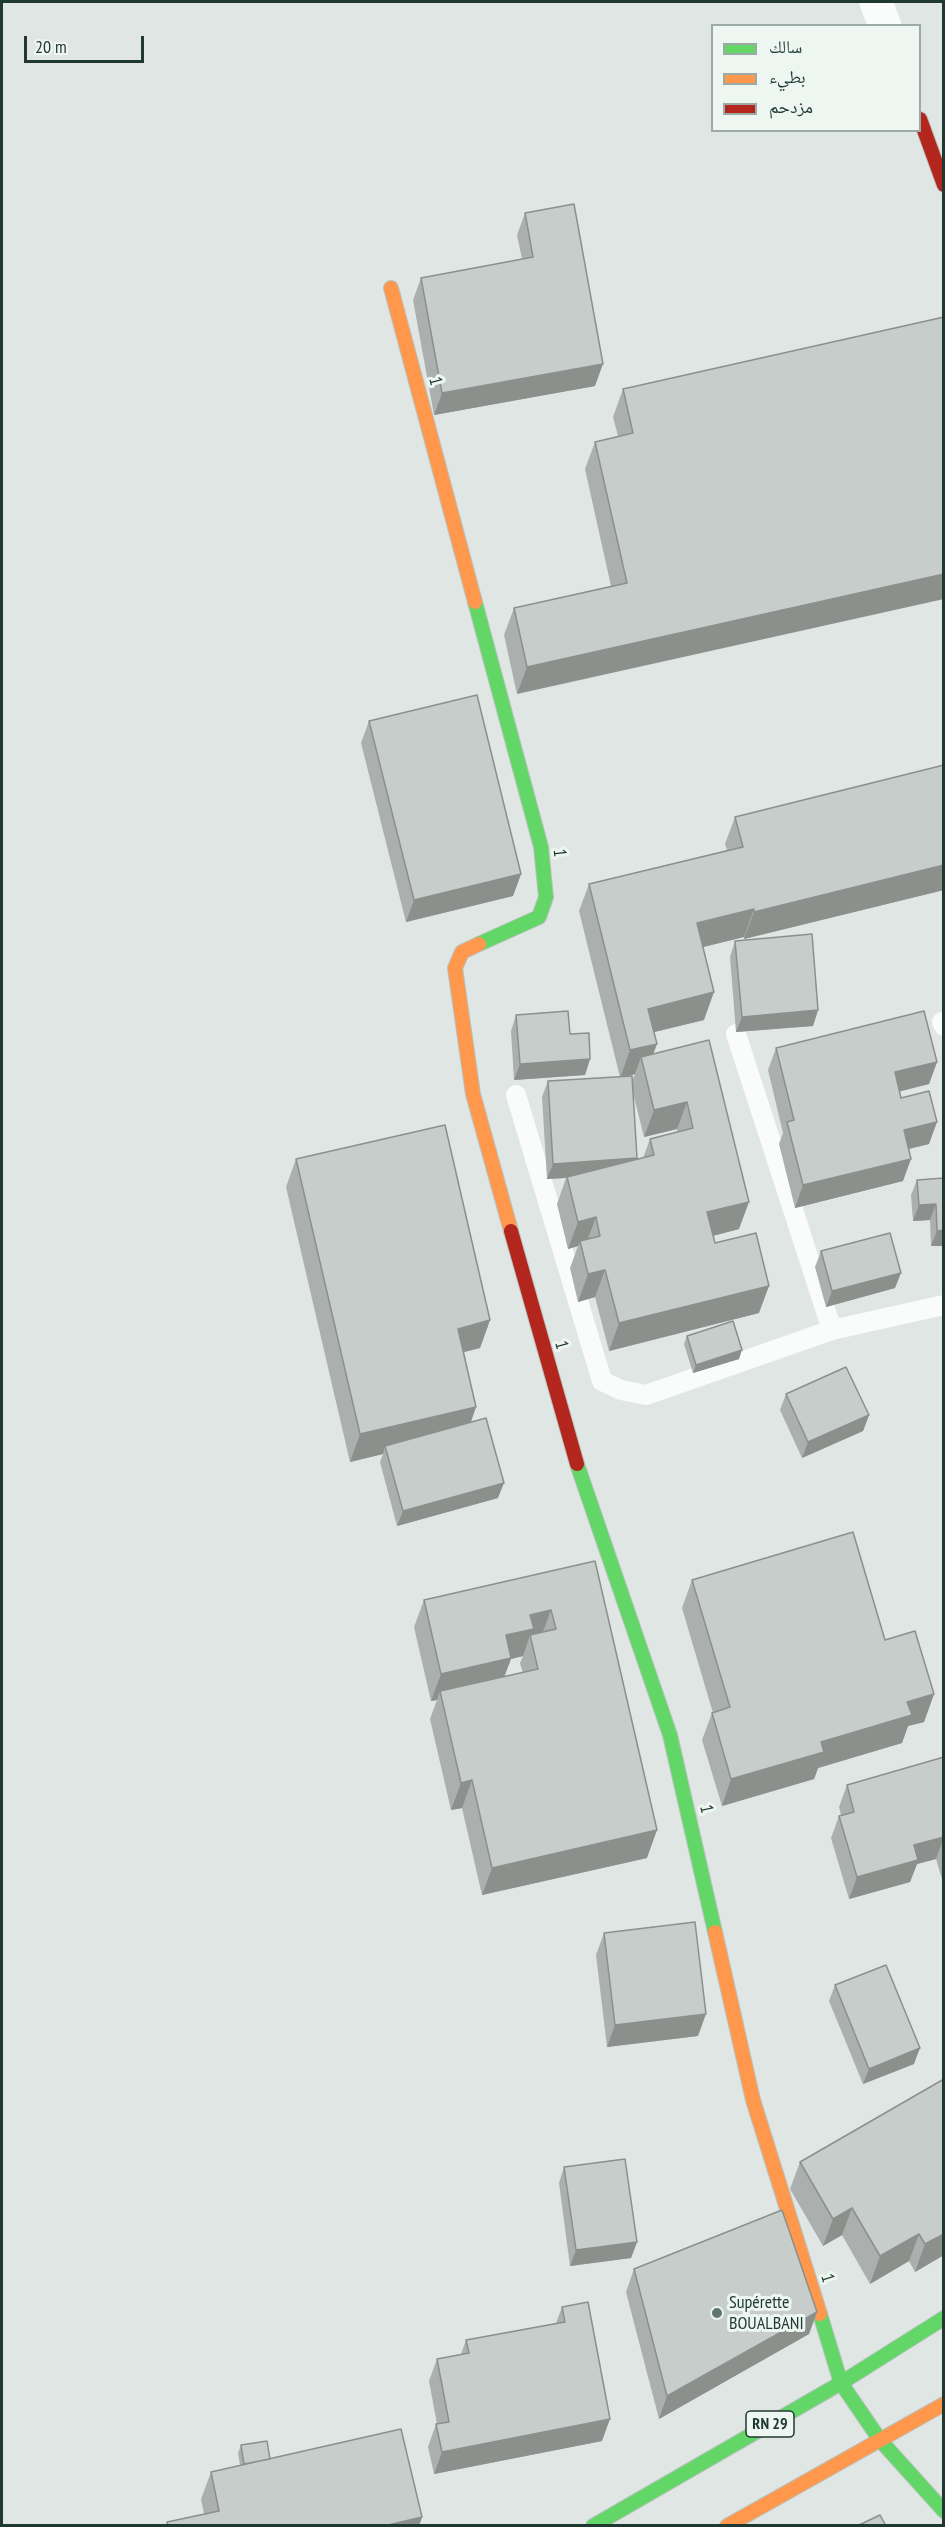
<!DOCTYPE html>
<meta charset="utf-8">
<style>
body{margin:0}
#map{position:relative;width:945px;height:2527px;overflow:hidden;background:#e0e6e3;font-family:"PT Sans Narrow","Noto Naskh Arabic",sans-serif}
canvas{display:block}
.frame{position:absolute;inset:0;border:3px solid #1f3830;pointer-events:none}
.legend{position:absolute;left:711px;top:24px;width:210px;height:108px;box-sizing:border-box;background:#edf6f1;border:2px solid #9baaa4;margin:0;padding:8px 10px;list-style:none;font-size:18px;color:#1f3830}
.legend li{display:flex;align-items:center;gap:12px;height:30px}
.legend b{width:30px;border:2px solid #9baaa4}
.scale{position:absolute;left:24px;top:36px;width:120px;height:27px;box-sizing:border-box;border:3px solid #1f3830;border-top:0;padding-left:8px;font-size:18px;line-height:21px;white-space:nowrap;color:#1f3830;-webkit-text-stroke:4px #edf6f1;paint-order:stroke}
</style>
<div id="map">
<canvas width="945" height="2527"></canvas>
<div class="frame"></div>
<ul class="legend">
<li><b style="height:8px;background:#63d668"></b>سالك</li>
<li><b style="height:8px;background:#ff974d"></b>بطيء</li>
<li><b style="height:8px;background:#b3261e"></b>مزدحم</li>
</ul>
<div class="scale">20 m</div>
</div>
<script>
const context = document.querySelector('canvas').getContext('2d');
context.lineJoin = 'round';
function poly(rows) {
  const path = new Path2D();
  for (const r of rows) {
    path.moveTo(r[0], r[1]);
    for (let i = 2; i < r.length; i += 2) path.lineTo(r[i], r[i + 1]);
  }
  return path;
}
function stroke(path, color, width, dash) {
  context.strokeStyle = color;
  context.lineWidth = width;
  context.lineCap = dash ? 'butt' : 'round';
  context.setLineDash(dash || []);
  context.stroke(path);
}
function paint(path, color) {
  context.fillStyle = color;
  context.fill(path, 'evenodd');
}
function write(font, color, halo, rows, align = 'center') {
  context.font = font + ' "PT Sans Narrow",sans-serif';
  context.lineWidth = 6;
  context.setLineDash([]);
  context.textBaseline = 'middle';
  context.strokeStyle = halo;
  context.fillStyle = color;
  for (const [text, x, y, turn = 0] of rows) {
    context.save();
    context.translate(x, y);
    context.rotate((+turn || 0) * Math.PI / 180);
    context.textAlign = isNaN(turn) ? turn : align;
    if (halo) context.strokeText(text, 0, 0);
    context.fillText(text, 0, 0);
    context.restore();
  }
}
const fast = poly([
 [475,602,541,847,546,897,539,917,479,944],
 [577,1464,670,1735,715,1932],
 [820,2314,841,2383,880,2440,944,2511],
 [593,2526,841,2383,944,2318]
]);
const slow = poly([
 [391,288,475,602],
 [479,944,462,952,455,968,473,1094,511,1231],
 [715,1932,753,2100,820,2314],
 [727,2526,944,2404]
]);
const jam = poly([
 [920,119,944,185],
 [511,1231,577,1464]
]);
stroke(fast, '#b9c3be', 16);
stroke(slow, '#b9c3be', 16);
stroke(jam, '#b9c3be', 16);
stroke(poly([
 [942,1022,944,1026],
 [736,1034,832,1330],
 [516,1095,602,1381,621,1390,646,1395,832,1330,944,1305]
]), '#fafbfb', 20);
stroke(poly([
 [876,2,885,26]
]), '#fafbfb', 33);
stroke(fast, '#63d668', 14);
stroke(slow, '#ff974d', 14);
stroke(jam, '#b3261e', 14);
paint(poly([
 [525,213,595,386,434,415,413,300,421,278,522,259,517,235],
 [944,317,517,694,504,635,514,608,611,586,585,469,595,442,618,436,613,417,623,389],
 [369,721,521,874,513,896,406,922,361,743],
 [944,765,944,890,744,939,744,937,703,947,704,1020,654,1032,653,1054,709,1040,739,1229,713,1236,715,1243,759,1313,609,1351,595,1297,578,1302,570,1268,578,1246,568,1249,557,1204,566,1178,547,1179,542,1097,548,1081,620,1077,579,911,589,884,727,850,725,844,735,817],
 [635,1074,632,1081,626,1077],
 [633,1093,644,1137,677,1129,677,1132,650,1139,643,1158,637,1159],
 [735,941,818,1010,813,1026,736,1032,730,957],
 [516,1015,570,1034,590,1059,585,1075,514,1080,511,1031],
 [776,1048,937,1062,929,1084,899,1091,901,1098,929,1144,909,1149,903,1181,795,1208,779,1144,783,1133,768,1070],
 [296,1159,490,1320,480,1348,464,1352,476,1407,471,1422,498,1498,397,1526,380,1462,383,1454,350,1462,286,1187],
 [944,1178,944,1246,931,1246,930,1220,913,1221,911,1195,917,1180],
 [821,1251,895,1288,826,1307,815,1267],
 [687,1336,739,1359,693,1373,684,1344],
 [786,1394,869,1415,863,1431,802,1458,780,1410],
 [595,1561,647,1858,482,1895,462,1808,451,1810,430,1719,437,1700,431,1701,414,1627,424,1600],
 [523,1656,520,1663,523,1673,504,1677,511,1659],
 [692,1580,885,1640,934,1694,924,1722,908,1726,902,1743,818,1768,814,1779,722,1806,702,1740,712,1713,713,1713,682,1608],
 [944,1757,944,1886,936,1859,917,1864,910,1882,849,1899,831,1838,839,1816,841,1815,839,1807,847,1785],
 [604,1933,698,2036,607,2047,596,1955],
 [835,1985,914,2064,863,2084,829,2001],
 [944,2079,944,2255,915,2272,909,2261,870,2284,842,2235,823,2246,790,2189,800,2162],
 [564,2167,637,2242,631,2258,570,2266,559,2183],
 [634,2269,817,2312,809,2334,659,2419,626,2292],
 [562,2307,602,2441,434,2474,428,2447,436,2424,437,2424,429,2381,437,2359,461,2354,466,2340,556,2323],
 [241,2445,270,2459,422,2517,419,2526,166,2526,167,2522,204,2514,201,2499,211,2472,240,2465,238,2453]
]), '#abb0ae');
paint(poly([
 [603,364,595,386,434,415,442,393],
 [944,574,944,599,517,694,527,667],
 [944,865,944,890,744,939,754,912],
 [521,874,513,896,406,922,414,900],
 [754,909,744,937,687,951,697,923],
 [714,992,704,1020,638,1036,648,1009],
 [818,1010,813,1026,736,1032,742,1017],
 [657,1044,647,1071,641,1057,635,1074,620,1078,630,1050],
 [590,1059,585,1075,514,1080,520,1064],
 [937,1062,929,1084,886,1095,895,1072],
 [687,1102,677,1129,644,1137,654,1110],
 [937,1122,929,1144,896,1152,904,1130],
 [637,1158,631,1174,547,1179,553,1164],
 [911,1159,903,1181,795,1208,803,1185],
 [749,1202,739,1229,697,1240,707,1212],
 [936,1204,930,1220,913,1221,919,1205],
 [596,1217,586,1244,580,1241,578,1246,568,1249,578,1222],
 [944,1230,944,1246,931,1246,937,1231],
 [605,1270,595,1297,578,1302,588,1274],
 [901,1273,895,1288,826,1307,832,1291],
 [769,1286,759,1313,609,1351,619,1323],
 [490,1320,480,1348,448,1356,458,1329],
 [742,1350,739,1359,693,1373,696,1365],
 [476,1407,466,1435,385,1446,383,1454,350,1462,360,1434],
 [869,1415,863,1431,802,1458,808,1442],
 [504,1483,498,1498,397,1526,403,1511],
 [551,1610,541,1637,530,1635,523,1656,511,1659,501,1685,440,1691,437,1700,431,1701,441,1674,506,1635,530,1615],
 [934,1694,924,1722,908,1726,902,1743,818,1768,814,1779,722,1806,731,1779,821,1742,907,1702],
 [472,1780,462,1808,451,1810,461,1783],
 [657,1830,647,1858,482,1895,492,1868],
 [944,1837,936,1859,917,1864,910,1882,849,1899,857,1877,914,1845],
 [706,2014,698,2036,607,2047,615,2025],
 [920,2048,914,2064,863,2084,869,2069],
 [852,2208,842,2235,823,2246,833,2219],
 [919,2234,909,2261,870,2284,880,2256],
 [944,2234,944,2255,915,2272,925,2244],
 [637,2242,631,2258,570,2266,576,2250],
 [817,2312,809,2334,659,2419,667,2396],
 [610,2419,602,2441,434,2474,442,2452],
 [422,2517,419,2526,384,2526]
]), '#8b908d');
const building = poly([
 [574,204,603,364,442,393,421,278,533,257,525,213,574,204],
 [944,317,944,574,527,667,514,608,627,583,595,442,633,433,623,389,944,317],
 [477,695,521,874,414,900,369,721,477,695],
 [944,765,944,865,754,912,754,909,697,923,714,992,648,1009,657,1044,630,1050,589,884,743,847,735,817,944,765],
 [812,934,818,1010,742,1017,735,941,812,934],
 [568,1011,570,1034,589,1033,590,1059,520,1064,516,1015,568,1011],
 [924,1011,937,1062,895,1072,901,1098,929,1091,937,1122,904,1130,911,1159,803,1185,787,1122,794,1120,776,1048,924,1011],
 [709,1040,749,1202,707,1212,715,1243,756,1233,769,1286,619,1323,605,1270,588,1274,580,1241,600,1236,596,1217,578,1222,567,1177,654,1155,650,1139,693,1128,687,1102,654,1110,641,1057,709,1040],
 [632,1076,637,1158,553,1164,548,1081,632,1076],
 [445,1125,490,1320,458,1329,476,1407,360,1434,296,1159,445,1125],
 [944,1178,944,1230,937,1231,936,1204,919,1205,917,1180,944,1178],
 [890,1233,901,1273,832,1291,821,1251,890,1233],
 [733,1321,742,1350,696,1365,687,1336,733,1321],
 [846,1367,869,1415,808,1442,786,1394,846,1367],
 [486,1418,504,1483,403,1511,385,1446,486,1418],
 [853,1532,885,1640,915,1631,934,1694,907,1702,912,1715,821,1742,824,1752,731,1779,712,1713,730,1707,692,1580,853,1532],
 [595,1561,657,1830,492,1868,472,1780,461,1783,440,1691,538,1669,530,1635,556,1629,551,1610,530,1615,534,1629,506,1635,511,1658,441,1674,424,1600,595,1561],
 [944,1757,944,1837,914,1845,918,1860,857,1877,839,1816,854,1812,847,1785,944,1757],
 [695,1922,706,2014,615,2025,604,1933,695,1922],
 [886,1965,920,2048,869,2069,835,1985,886,1965],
 [944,2079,944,2234,925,2244,919,2234,880,2256,852,2208,833,2219,800,2162,944,2079],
 [625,2159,637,2242,576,2250,564,2167,625,2159],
 [782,2210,817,2312,667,2396,634,2269,782,2210],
 [588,2302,610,2419,442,2452,436,2424,449,2422,437,2359,469,2353,466,2340,565,2322,562,2307,588,2302],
 [401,2429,422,2517,384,2526,168,2526,167,2522,219,2511,211,2472,401,2429],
 [267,2441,270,2459,244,2464,241,2445,267,2441],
 [880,2515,886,2526,857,2526,880,2515]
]);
paint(building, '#c7cdca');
stroke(building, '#8b908d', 1.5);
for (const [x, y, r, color] of [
 [717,2313,6,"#63756f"]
]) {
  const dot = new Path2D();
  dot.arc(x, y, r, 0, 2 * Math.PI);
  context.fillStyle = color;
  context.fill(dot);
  stroke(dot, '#edf6f1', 2);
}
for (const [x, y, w] of [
 [770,2424,48]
]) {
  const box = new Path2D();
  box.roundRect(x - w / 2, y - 13, w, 26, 4.5);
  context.fillStyle = '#edf6f1';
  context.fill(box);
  stroke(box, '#1f3830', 1.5);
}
write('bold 16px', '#1f3830', null, [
 ["RN 29",770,2424]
]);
write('18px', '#1f3830', '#edf6f1', [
 ["1",435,381,75],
 ["1",559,853,83],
 ["1",561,1345,75],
 ["1",706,1809,77],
 ["1",827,2278,73]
]);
write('18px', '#1f3830', '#edf6f1', [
 ["Supérette",729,2303],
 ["BOUALBANI",729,2324]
], 'left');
</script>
